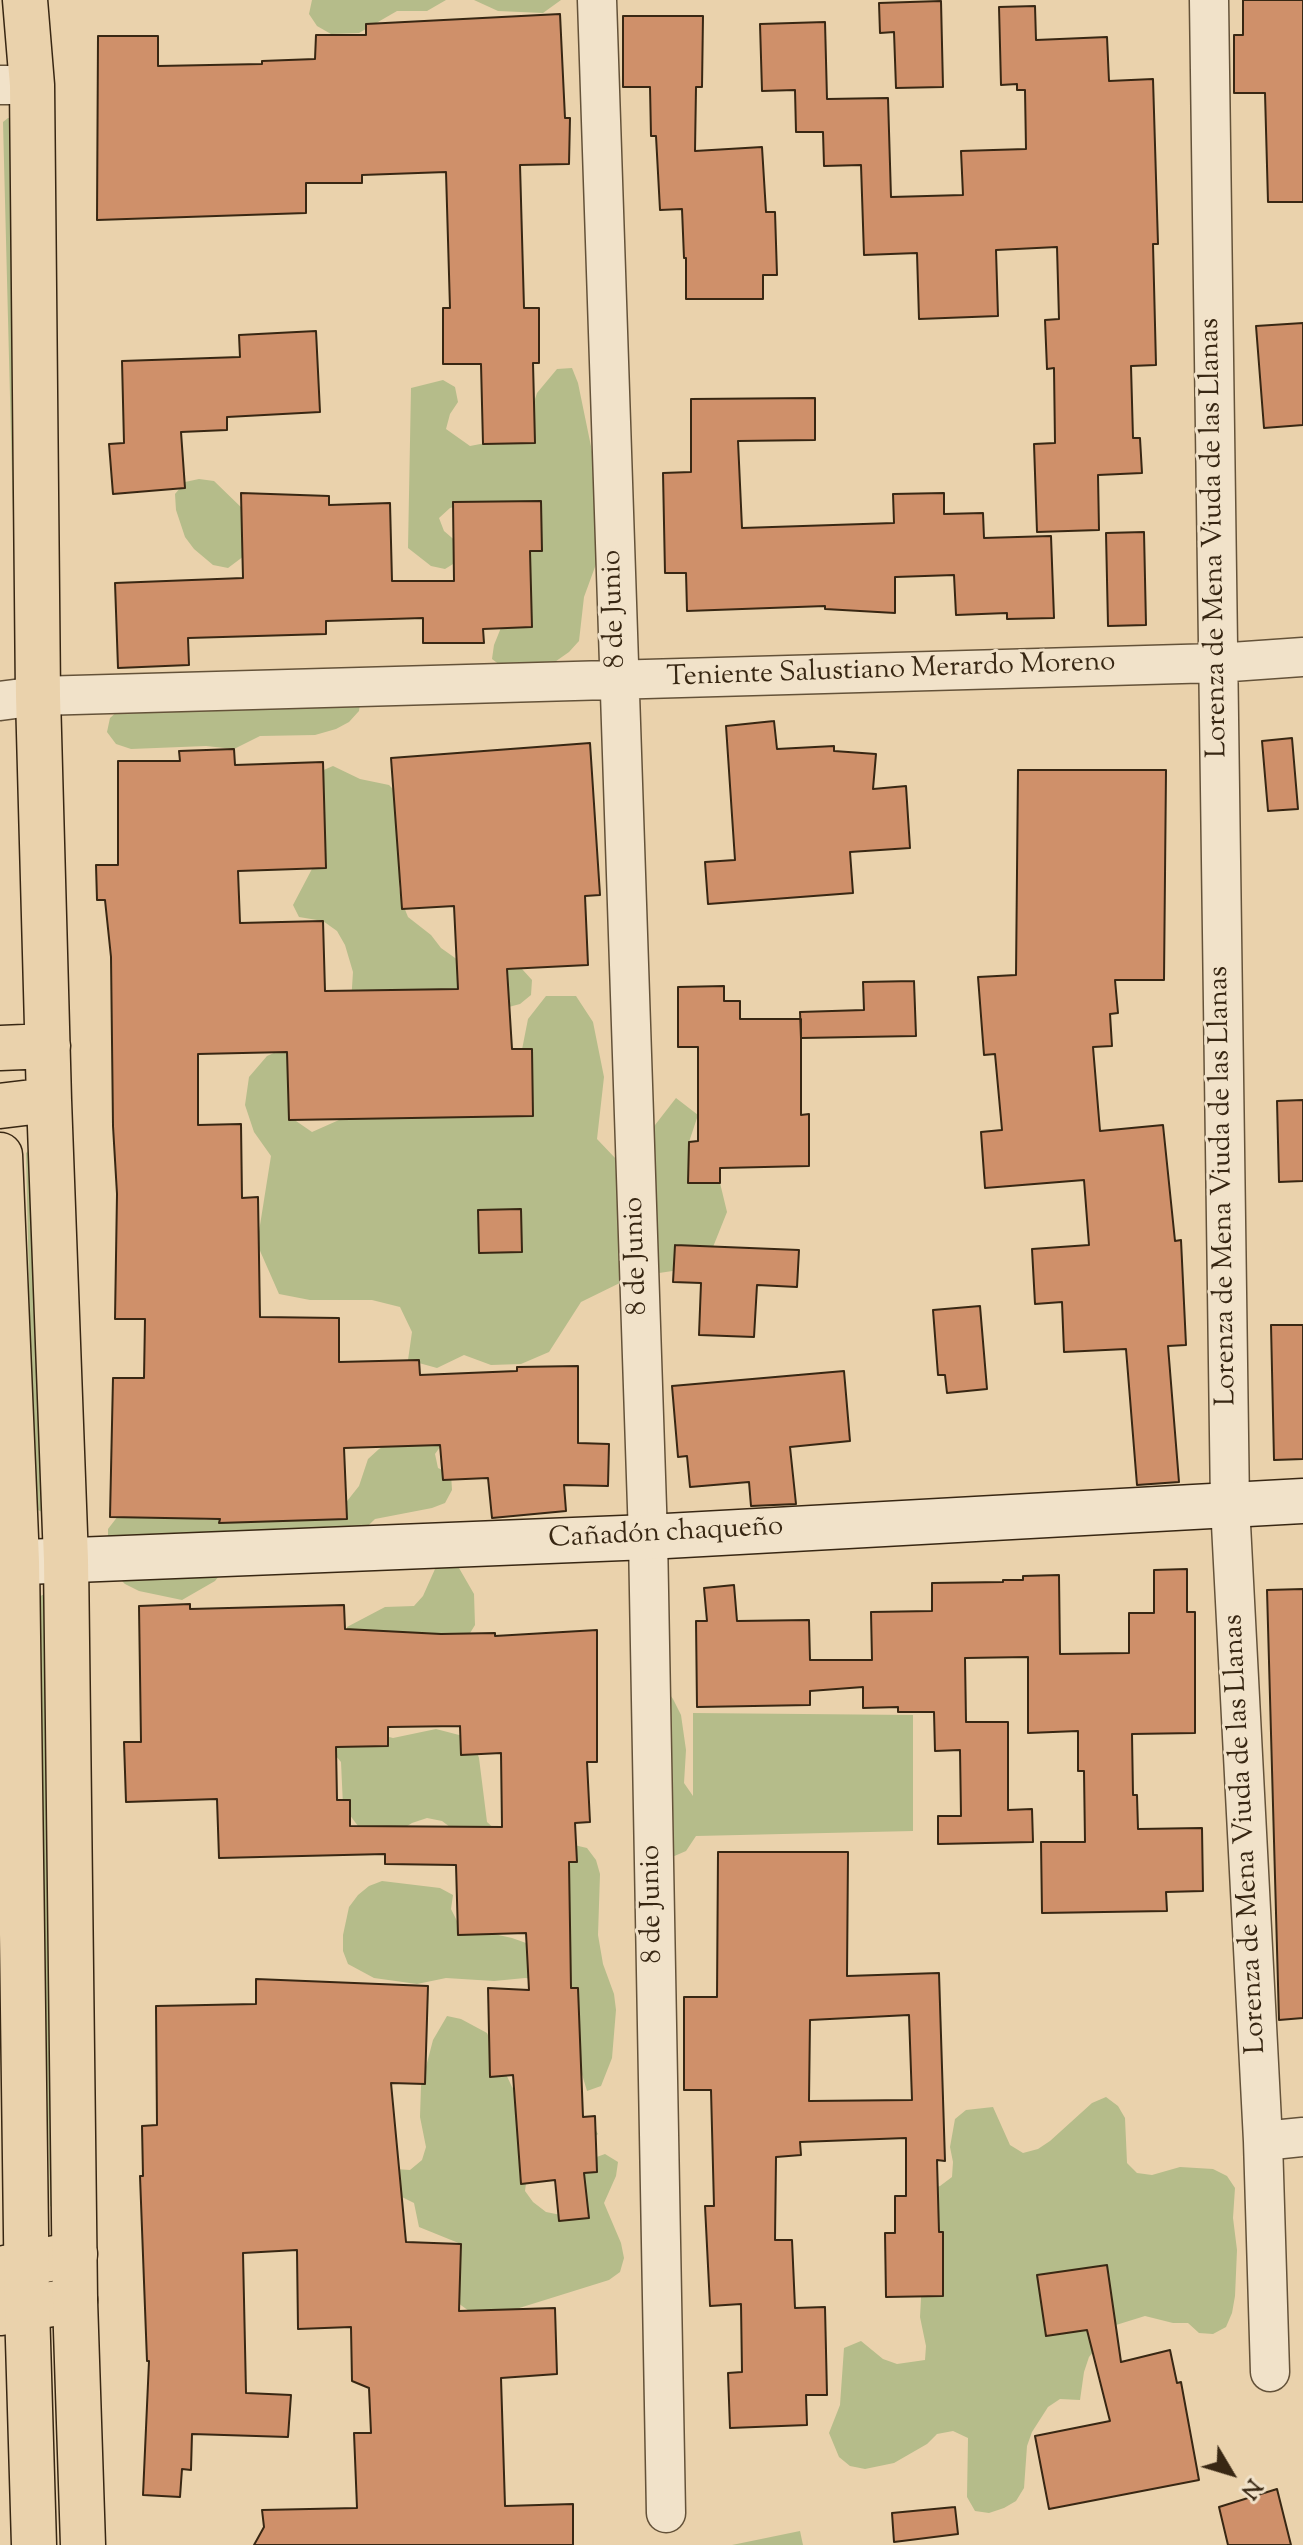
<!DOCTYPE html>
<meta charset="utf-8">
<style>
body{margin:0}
#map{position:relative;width:1303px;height:2545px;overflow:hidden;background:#ead2ac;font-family:"Sorts Mill Goudy",serif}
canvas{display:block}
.north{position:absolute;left:1191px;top:2433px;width:80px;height:80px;-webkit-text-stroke:6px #f1e2c9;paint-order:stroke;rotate:128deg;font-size:22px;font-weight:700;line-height:32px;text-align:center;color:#382713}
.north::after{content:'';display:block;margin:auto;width:28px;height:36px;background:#382713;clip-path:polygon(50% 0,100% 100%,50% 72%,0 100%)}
</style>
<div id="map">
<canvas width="1303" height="2545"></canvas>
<div class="north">N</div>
</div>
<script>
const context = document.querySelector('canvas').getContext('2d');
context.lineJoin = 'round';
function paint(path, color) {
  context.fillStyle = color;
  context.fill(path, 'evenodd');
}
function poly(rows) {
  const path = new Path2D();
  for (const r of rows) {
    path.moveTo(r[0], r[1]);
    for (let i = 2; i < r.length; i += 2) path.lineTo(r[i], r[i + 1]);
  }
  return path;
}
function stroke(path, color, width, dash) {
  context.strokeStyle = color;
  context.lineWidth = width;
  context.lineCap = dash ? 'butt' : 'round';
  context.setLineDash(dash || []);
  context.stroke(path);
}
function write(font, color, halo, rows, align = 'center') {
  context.font = font + ' "Sorts Mill Goudy",serif';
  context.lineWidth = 6;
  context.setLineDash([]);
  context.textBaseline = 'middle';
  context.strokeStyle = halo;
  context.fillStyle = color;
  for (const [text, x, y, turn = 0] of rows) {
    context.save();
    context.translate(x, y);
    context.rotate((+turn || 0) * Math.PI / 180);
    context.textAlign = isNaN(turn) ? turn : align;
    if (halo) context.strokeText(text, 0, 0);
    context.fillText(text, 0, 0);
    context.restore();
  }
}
paint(poly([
 [312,0,446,0,427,11,397,11,359,33,331,34,317,26,309,14],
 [474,0,561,0,543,13,498,11],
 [8,118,13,118,17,673,3,122],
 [572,368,578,383,594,461,599,556,584,597,579,641,569,652,532,678,504,668,492,659,494,645,517,588,466,504,450,508,439,518,444,531,465,549,458,561,445,569,431,566,408,548,411,388,443,380,455,387,458,402,450,414,446,429,470,446,496,441,534,402,537,393,557,369],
 [199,479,214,481,245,511,252,550,228,568,213,565,194,549,185,537,176,510,175,494,185,482],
 [361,696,359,711,349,722,336,729,315,735,260,736,234,749,206,746,131,749,116,744,107,732,110,718,120,709],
 [333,766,360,779,389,785,399,795,403,840,399,888,402,902,408,917,431,935,441,948,465,965,494,970,522,969,532,980,531,995,520,1004,505,1008,351,1003,353,972,345,945,337,931,323,921,299,917,293,905,313,867,319,772],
 [546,996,576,996,593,1022,604,1077,597,1139,616,1159,641,1143,676,1098,698,1115,689,1142,694,1172,720,1183,727,1212,711,1252,686,1269,632,1277,581,1302,549,1352,521,1364,491,1365,464,1355,437,1368,408,1360,412,1332,400,1307,372,1300,310,1300,279,1294,257,1244,271,1156,254,1132,245,1105,249,1077,267,1056,294,1044,296,1121,312,1132,339,1120,356,1098,517,1075,528,1019],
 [32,1147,44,1513,34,1508,26,1153],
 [452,1430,435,1454,438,1468,451,1474,452,1490,445,1503,432,1508,375,1519,341,1552,234,1557,215,1581,182,1600,139,1591,125,1584,115,1574,108,1546,108,1529,118,1516,175,1514,205,1520,340,1510,359,1486,368,1459,379,1449,392,1442],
 [447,1561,459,1568,474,1594,475,1625,467,1638,347,1634,347,1627,385,1607,414,1606,423,1596,435,1569],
 [42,1595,46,1595,57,2211,50,2206,37,1600],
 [663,1685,673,1699,681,1715,686,1750,684,1783,693,1796,693,1713,913,1715,913,1831,696,1836,686,1851,656,1864,635,1864],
 [278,1688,378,1734,393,1738,436,1729,463,1736,474,1744,479,1758,487,1822,497,1831,454,1830,442,1821,427,1818,412,1823,387,1839,361,1830,343,1806,341,1762],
 [574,1845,587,1848,596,1860,600,1874,598,1935,603,1964,614,1994,616,2010,612,2058,601,2086,587,2091,554,1981,525,1978,494,1981,446,1978,417,1984,374,1978,348,1964,343,1951,343,1935,349,1907,358,1895,369,1886,382,1881,440,1888,453,1895,451,1909,458,1923,471,1929,512,1938,543,1949,555,1862],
 [447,2016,461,2019,487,2033,512,2087,522,2097,590,2121,598,2134,587,2143,529,2160,525,2191,533,2202,546,2212,561,2215,582,2194,584,2173,591,2159,605,2154,618,2162,616,2176,604,2203,621,2243,624,2258,620,2272,609,2280,500,2314,469,2311,458,2303,451,2261,461,2244,419,2227,414,2203,402,2197,375,2191,395,2169,410,2170,422,2160,426,2147,420,2117,421,2086,433,2040],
 [1106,2097,1118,2106,1125,2118,1127,2163,1137,2173,1152,2175,1180,2167,1213,2169,1227,2176,1235,2188,1233,2218,1237,2250,1235,2296,1232,2313,1226,2327,1213,2334,1199,2333,1188,2323,1173,2323,1145,2316,1116,2325,1089,2357,1084,2372,1080,2400,1060,2399,1048,2407,1032,2432,1027,2446,1024,2488,1016,2501,1004,2508,989,2513,975,2511,967,2497,968,2438,953,2431,937,2434,927,2444,894,2463,865,2469,850,2466,839,2457,829,2433,840,2405,844,2348,861,2341,883,2359,897,2364,925,2360,926,2346,920,2317,927,2190,940,2186,952,2177,953,2162,950,2147,955,2119,966,2110,993,2107,1010,2145,1023,2153,1038,2149,1050,2141,1092,2103],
 [800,2531,803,2545,732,2545]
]), '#b5bc8a');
const building = poly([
 [1243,0,1303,0,1303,202,1268,202,1265,93,1234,93,1234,35,1243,35,1243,0],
 [941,1,943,87,896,88,894,32,880,33,879,3,941,1],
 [1035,6,1036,40,1107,37,1109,81,1153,79,1158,244,1153,244,1156,365,1131,366,1133,438,1140,438,1142,473,1098,475,1099,530,1037,532,1034,444,1055,443,1054,368,1047,369,1045,320,1059,319,1057,247,996,250,998,316,919,319,917,253,864,255,861,165,824,166,823,132,796,132,795,90,762,91,760,24,825,22,827,99,888,98,891,197,963,195,961,151,1026,149,1025,90,1017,90,1017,84,1001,85,999,7,1035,6],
 [560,14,565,118,570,118,569,164,520,165,524,308,539,308,539,363,533,363,535,443,483,444,481,364,443,364,443,308,450,308,446,172,362,175,362,183,306,183,306,213,97,220,98,36,158,36,158,66,262,64,262,61,315,59,316,35,366,35,366,24,560,14],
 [623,16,703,16,702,87,696,87,695,151,762,147,766,212,775,212,777,275,763,275,763,299,686,299,686,258,684,258,682,209,660,210,656,136,651,136,650,87,623,87,623,16],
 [1303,323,1303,425,1264,428,1256,326,1303,323],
 [316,331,320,412,227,417,227,430,181,432,185,488,113,494,109,444,124,443,122,361,240,357,239,335,316,331],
 [815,398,815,440,738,441,742,528,894,523,893,494,944,493,944,514,983,513,984,538,1051,536,1054,618,1007,619,1007,613,956,615,954,575,895,577,895,613,825,609,825,606,687,611,686,573,665,573,663,473,691,472,691,399,815,398],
 [241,493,329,496,329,505,390,503,392,581,454,581,453,502,541,501,542,551,530,551,532,627,483,629,484,643,423,643,423,618,326,621,326,634,188,638,189,665,118,668,115,583,243,578,241,493],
 [1144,532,1146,625,1108,626,1106,533,1144,532],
 [774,721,777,749,834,746,834,751,876,754,873,789,906,786,910,848,850,852,853,893,708,904,705,862,735,860,726,726,774,721],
 [1292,738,1298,809,1268,811,1262,741,1292,738],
 [590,743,600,895,585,896,588,965,507,969,512,1049,532,1049,533,1116,289,1120,287,1052,198,1054,198,1125,241,1124,242,1198,258,1197,260,1317,339,1318,339,1362,419,1360,420,1375,517,1371,517,1367,578,1366,578,1443,609,1444,608,1486,564,1485,566,1511,492,1518,488,1478,443,1480,440,1445,344,1448,347,1519,219,1523,220,1519,110,1517,113,1378,144,1378,145,1319,115,1319,117,1194,113,1126,111,957,105,900,97,900,96,865,118,865,118,761,180,761,179,751,234,749,235,765,323,762,326,868,238,871,240,923,323,921,325,991,458,989,454,906,402,909,391,758,590,743],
 [1018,770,1166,770,1164,980,1115,980,1118,1013,1110,1014,1112,1046,1093,1047,1100,1131,1163,1125,1175,1241,1181,1240,1186,1345,1168,1346,1179,1482,1137,1485,1126,1349,1064,1352,1062,1302,1035,1304,1032,1249,1089,1245,1084,1180,985,1188,981,1132,1002,1130,995,1054,984,1055,978,977,1016,975,1018,770],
 [914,981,916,1036,801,1038,800,1012,864,1010,863,982,914,981],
 [724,986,724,1001,740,1001,740,1019,801,1019,801,1115,809,1114,809,1166,720,1168,720,1183,688,1183,689,1142,698,1141,698,1047,678,1047,678,987,724,986],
 [1303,1100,1303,1181,1279,1182,1277,1101,1303,1100],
 [521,1209,522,1252,479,1253,478,1210,521,1209],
 [675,1245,799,1250,797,1287,757,1285,754,1337,699,1335,701,1283,673,1282,675,1245],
 [980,1306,987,1389,947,1393,945,1375,938,1375,933,1310,980,1306],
 [1271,1325,1303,1325,1303,1459,1274,1460,1271,1325],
 [844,1371,850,1441,790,1447,796,1504,751,1506,749,1482,690,1487,687,1456,678,1457,672,1386,844,1371],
 [1187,1569,1187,1612,1195,1612,1195,1733,1132,1734,1133,1795,1137,1795,1138,1829,1202,1828,1203,1891,1166,1892,1167,1911,1042,1913,1041,1842,1085,1842,1084,1771,1078,1771,1078,1731,1028,1733,1028,1657,965,1658,966,1722,1008,1722,1008,1810,1032,1809,1033,1842,938,1844,938,1816,961,1816,960,1750,935,1751,934,1712,898,1712,898,1707,863,1708,863,1687,810,1691,810,1705,697,1707,696,1621,707,1621,704,1588,734,1585,737,1621,809,1620,810,1660,872,1660,871,1612,932,1611,932,1583,1003,1582,1003,1580,1023,1580,1023,1576,1059,1575,1060,1654,1129,1653,1129,1613,1154,1613,1154,1570,1187,1569],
 [1303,1589,1303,2018,1279,2020,1267,1590,1303,1589],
 [190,1604,190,1609,344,1605,345,1629,441,1634,495,1633,495,1636,597,1630,597,1762,587,1762,590,1822,575,1823,577,1862,569,1862,571,1988,578,1988,583,2117,595,2116,597,2172,584,2173,589,2218,559,2221,555,2180,521,2184,513,2075,490,2077,488,1988,529,1990,526,1933,458,1935,456,1865,385,1864,385,1854,219,1858,217,1799,126,1802,124,1742,141,1742,139,1606,190,1604],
 [460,1726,461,1755,501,1753,502,1827,350,1826,350,1800,337,1800,336,1747,388,1746,388,1727,460,1726],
 [718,1852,848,1852,847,1976,939,1973,945,2161,937,2160,939,2232,943,2232,943,2296,886,2297,885,2233,895,2233,895,2196,906,2196,906,2138,800,2142,801,2155,776,2157,775,2240,792,2240,795,2308,825,2307,827,2395,806,2395,807,2425,730,2428,728,2373,742,2372,741,2304,710,2306,705,2206,714,2206,711,2090,684,2090,684,1997,717,1997,718,1852],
 [909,2015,912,2100,809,2101,810,2020,909,2015],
 [256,1979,428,1986,425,2084,391,2083,406,2242,461,2244,459,2311,555,2308,557,2374,501,2378,505,2506,573,2504,573,2545,254,2545,264,2527,262,2510,357,2508,354,2433,371,2433,369,2388,352,2381,351,2327,298,2329,297,2250,243,2253,246,2393,291,2395,288,2437,192,2434,191,2470,182,2469,180,2497,143,2495,149,2361,147,2361,140,2176,143,2176,142,2126,157,2125,156,2006,256,2004,256,1979],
 [1107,2265,1121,2362,1170,2350,1177,2383,1181,2382,1199,2480,1049,2509,1035,2436,1110,2421,1087,2330,1046,2336,1037,2275,1107,2265],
 [1277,2489,1291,2545,1228,2545,1219,2507,1277,2489],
 [955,2507,958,2534,894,2542,892,2513,955,2507]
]);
paint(building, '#cf906a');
stroke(building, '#382713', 2);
const street = poly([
 [597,0,648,1537,666,2513],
 [1209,0,1230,1505,1263,2141,1270,2372],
 [0,85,32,85],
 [0,701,38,696,1217,663,1303,657],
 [1263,2141,1303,2137]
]);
const secondary = poly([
 [0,1563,648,1537,1303,1501]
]);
const primary = poly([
 [0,2269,75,2254],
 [0,2313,75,2300]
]);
const highway = poly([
 [25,0,32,85,38,696,49,1100,66,1560,75,2300,83,2545],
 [0,1048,48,1046],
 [0,1106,49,1100],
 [0,1155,17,1562,27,2307,34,2545]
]);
stroke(street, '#645239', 41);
stroke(secondary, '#382713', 47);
stroke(primary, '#382713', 47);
stroke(highway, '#382713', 47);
stroke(street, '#f1e2c9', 38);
stroke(secondary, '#f1e2c9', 44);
stroke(primary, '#ead2ac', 44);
stroke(highway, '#ead2ac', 44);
write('28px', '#382713', '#f1e2c9', [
 ["Lorenza de Mena Viuda de las Llanas",1216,538,-91],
 ["8 de Junio",616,609,-92],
 ["Teniente Salustiano Merardo Moreno",891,672,-2],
 ["Lorenza de Mena Viuda de las Llanas",1225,1186,-91],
 ["8 de Junio",638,1256,-92],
 ["Cañadón chaqueño",666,1535,-3],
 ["Lorenza de Mena Viuda de las Llanas",1247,1834,-93],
 ["8 de Junio",654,1904,-91]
]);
</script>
